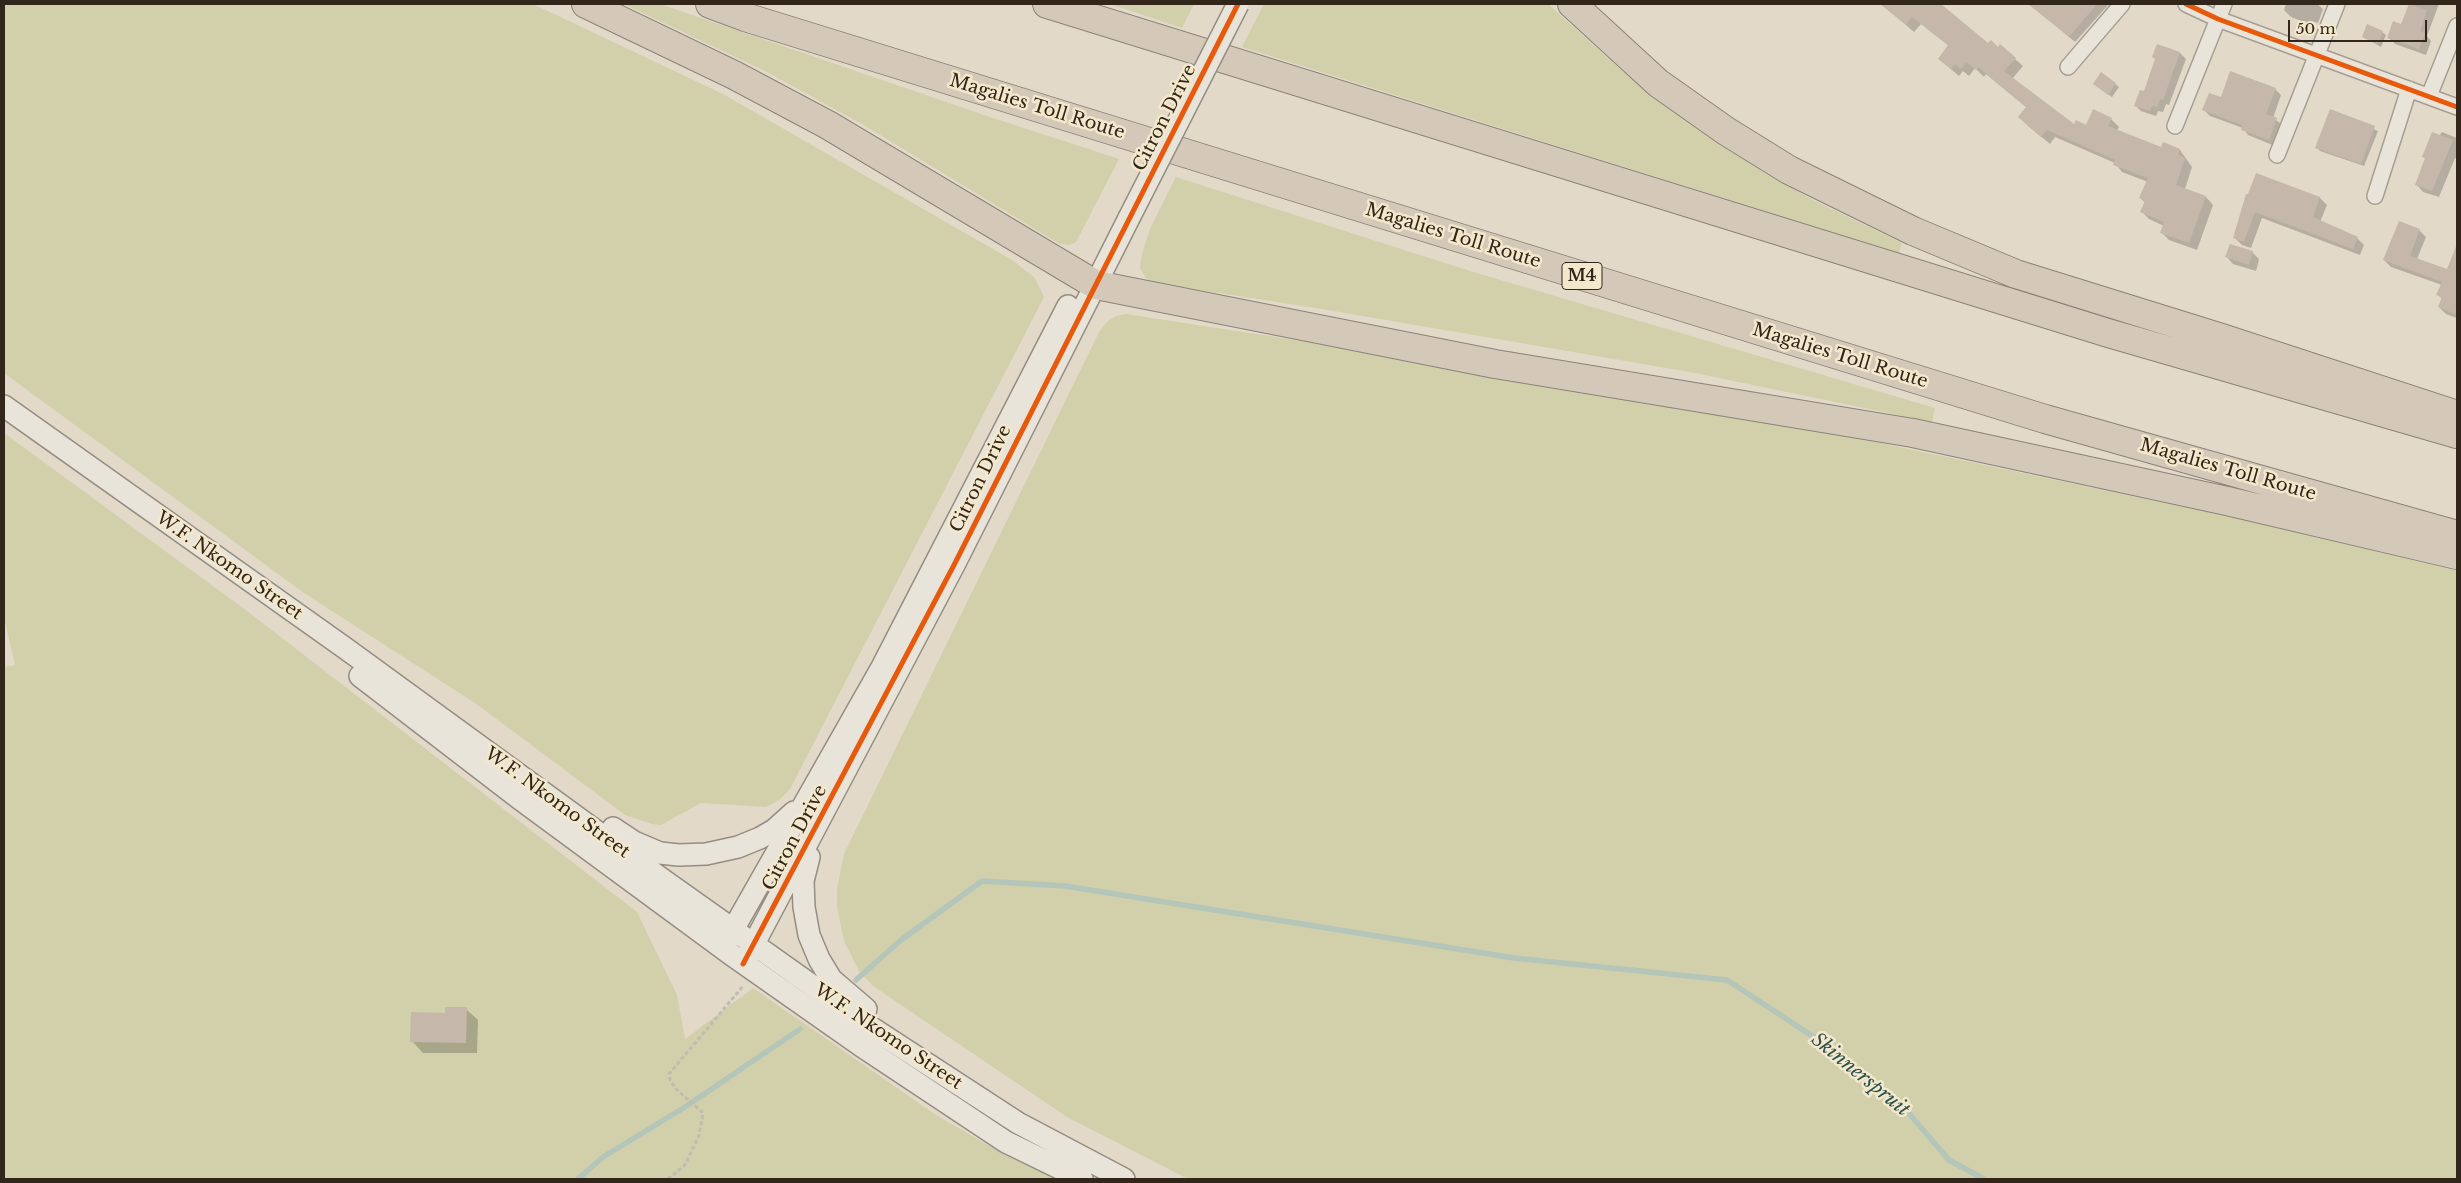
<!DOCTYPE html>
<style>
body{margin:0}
#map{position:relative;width:2461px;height:1183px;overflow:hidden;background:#e2d9c8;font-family:"Libre Baskerville",serif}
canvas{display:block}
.frame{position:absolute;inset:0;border:5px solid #32261b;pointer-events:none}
.scale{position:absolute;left:2288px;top:20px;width:139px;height:22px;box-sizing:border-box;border:2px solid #32261b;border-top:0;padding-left:6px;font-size:15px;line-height:18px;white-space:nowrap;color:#32261b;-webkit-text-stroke:4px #f4e8cc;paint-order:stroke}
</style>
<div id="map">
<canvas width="2461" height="1183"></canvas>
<div class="frame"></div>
<div class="scale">50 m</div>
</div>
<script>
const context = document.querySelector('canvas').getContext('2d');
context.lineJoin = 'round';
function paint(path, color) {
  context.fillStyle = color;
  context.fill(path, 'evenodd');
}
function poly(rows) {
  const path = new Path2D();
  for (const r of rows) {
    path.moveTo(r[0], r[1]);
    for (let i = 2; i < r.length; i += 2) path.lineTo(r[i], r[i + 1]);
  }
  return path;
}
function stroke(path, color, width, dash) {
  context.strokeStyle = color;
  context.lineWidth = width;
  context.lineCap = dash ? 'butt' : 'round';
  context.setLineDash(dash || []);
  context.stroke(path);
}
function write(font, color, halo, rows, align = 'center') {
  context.font = font + ' "Libre Baskerville",serif';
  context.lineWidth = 5;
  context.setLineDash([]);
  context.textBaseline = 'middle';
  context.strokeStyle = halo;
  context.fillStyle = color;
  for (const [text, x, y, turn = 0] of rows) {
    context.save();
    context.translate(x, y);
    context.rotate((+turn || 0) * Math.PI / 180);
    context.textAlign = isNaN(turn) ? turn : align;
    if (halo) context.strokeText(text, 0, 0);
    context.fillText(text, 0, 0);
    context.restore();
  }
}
paint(poly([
 [4,4,533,4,723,94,1012,260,1034,277,1044,297,790,789,779,800,766,807,701,803,661,825,652,824,625,815,475,703,304,593,4,373],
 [624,4,660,4,990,117,1119,159,1076,242,1069,245,1060,244,862,124,765,71],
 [1110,4,1194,4,1182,28],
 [1264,4,1548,4,1619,68,1688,122,1767,174,1811,199,1902,243,1899,253,1242,47],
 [1176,177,1470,271,1935,408,1932,422,1690,372,1322,309,1161,284,1147,279,1140,269,1142,254,1150,229],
 [1126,314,1509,373,1728,411,2293,530,2457,569,2457,1179,1188,1179,1067,1117,873,986,859,971,844,941,837,907,837,889,844,854,1099,332,1108,321,1116,316],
 [4,433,247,611,637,912,677,995,685,1039,753,988,936,1115,1005,1155,1056,1179,4,1179,4,667,15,665,4,617]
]), '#d1d0aa');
paint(poly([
 [1894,4,1935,4,1989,45,2015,59,2023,66,2012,79,2074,126,2086,127,2111,119,2119,127,2117,131,2162,148,2164,143,2180,150,2192,167,2185,189,2206,197,2213,205,2197,250,2169,240,2161,232,2164,226,2149,219,2141,211,2145,203,2141,198,2148,182,2122,172,2115,163,2055,137,2050,144,2027,125,2027,108,1986,74,1984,77,1975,68,1969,76,1963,71,1959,76,1939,59,1949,46,1921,24,1914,32,1889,10],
 [2031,4,2109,4,2075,42],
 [2286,4,2317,4,2323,9,2318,23,2312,21,2311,25,2291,17,2284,10],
 [2410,4,2439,4,2427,36,2431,41,2426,55,2395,44,2388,37,2402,26],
 [2382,32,2386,35,2381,47,2363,37],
 [2158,46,2180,53,2186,59,2169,105,2166,104,2163,112,2158,111,2156,116,2141,111,2135,105,2144,93,2156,60],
 [2102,74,2119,87,2112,97,2098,87],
 [2275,89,2281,95,2273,118,2283,125,2275,146,2248,135,2243,128,2210,116,2204,110],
 [2331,111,2378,131,2364,166,2320,151,2316,147],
 [2442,132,2457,138,2457,159,2455,158,2439,197,2423,192,2417,185,2426,159,2423,157],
 [2257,174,2320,198,2327,205,2320,222,2357,238,2364,245,2360,255,2262,218,2251,248,2242,245,2235,238],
 [2419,230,2426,237,2417,259,2448,270,2452,259,2457,261,2457,318,2446,314,2439,307,2442,299,2438,295,2442,285,2391,267,2384,260],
 [2252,252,2259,259,2256,271,2233,264,2226,256],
 [466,1009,478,1020,477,1053,423,1053,412,1041,446,1014]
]), '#0003');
stroke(poly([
 [856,980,901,940,982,881,1065,886,1514,958,1727,980,1826,1045,1900,1103,1949,1160,1984,1179],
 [578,1179,603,1157,685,1107,800,1029]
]), '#b4c5ba', 5.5);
paint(poly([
 [1880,4,1941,4,1988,43,1991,40,1998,47,2000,44,2016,58,2004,71,2074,124,2076,120,2086,125,2093,109,2112,118,2108,126,2161,147,2163,142,2180,149,2178,155,2185,158,2176,185,2206,196,2189,243,2160,233,2164,222,2140,212,2145,201,2139,198,2148,178,2113,165,2115,160,2047,130,2041,137,2018,117,2026,107,1978,67,1976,70,1966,62,1961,69,1955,64,1951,69,1938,59,1948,45,1912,17,1906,25],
 [2028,4,2097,4,2069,37],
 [2409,4,2427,10,2420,31,2425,33,2419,49,2387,38,2393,21,2401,24],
 [2367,24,2383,31,2378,44,2362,37],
 [2157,44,2180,52,2163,100,2160,99,2157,107,2152,106,2150,111,2134,106,2140,90,2144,91,2155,59,2152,57],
 [2230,71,2276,88,2266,114,2277,118,2269,140,2241,130,2242,125,2202,110,2209,93,2221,97],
 [2101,72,2116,83,2108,95,2093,84],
 [2330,109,2375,126,2361,164,2315,148],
 [2432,132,2453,140,2432,191,2415,185,2425,158,2422,157],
 [2256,173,2320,197,2313,217,2358,237,2353,249,2255,212,2244,242,2233,238,2246,194,2248,194],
 [2399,221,2420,229,2410,256,2447,269,2457,244,2457,315,2438,307,2442,297,2436,295,2442,282,2383,260],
 [2230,244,2253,251,2249,265,2225,257],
 [445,1007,467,1007,466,1043,410,1042,411,1012,445,1013]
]), '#c5b7a9');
const street = poly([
 [2186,4,2218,19,2457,107],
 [2068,67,2122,4],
 [2429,96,2457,26],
 [2175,126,2224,4],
 [2277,155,2337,4],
 [2375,196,2409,89]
]);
const secondary = poly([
 [4,406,345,648,659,877,869,1026,1018,1123,1124,1179],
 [360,676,520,799,732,955,860,1045,1006,1142,1082,1179],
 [613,828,634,842,660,853,679,855,706,854,738,847,760,838,774,830,794,812],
 [809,857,803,881,804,907,809,935,819,959,831,979,866,1009],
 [726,942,881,669,1068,306],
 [748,955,954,565,1129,218]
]);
const highway = poly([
 [586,4,734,75,828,125,1096,285,1495,364,1913,433,2227,501,2457,555],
 [710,4,745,17,2045,419,2457,535],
 [1047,4,2108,333,2457,434],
 [1572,4,1658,83,1726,131,1789,170,1913,231,2016,274,2222,338,2457,415]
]);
stroke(street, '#a69e92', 18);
stroke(secondary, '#958d82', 24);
stroke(highway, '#8b8379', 30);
stroke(poly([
 [668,1179,685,1165,699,1136,703,1113,676,1089,670,1080,669,1074,744,985]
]), '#c2bbb1', 3, [4, 2.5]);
stroke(street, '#e9e4da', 15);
stroke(secondary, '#e9e4da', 21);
stroke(highway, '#d4c9b9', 28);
const secondaryBridge = poly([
 [1129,218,1238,4]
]);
stroke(secondaryBridge, '#958d82', 24, []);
stroke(secondaryBridge, '#e9e4da', 21);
stroke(poly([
 [2186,4,2218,19,2457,107],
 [743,964,954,565,1238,4]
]), '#e8590c', 5);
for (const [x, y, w] of [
 [1582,276,40]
]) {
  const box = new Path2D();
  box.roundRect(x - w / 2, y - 13.5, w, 27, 4);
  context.fillStyle = '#f4e8cc';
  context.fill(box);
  stroke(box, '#32261b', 1);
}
write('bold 16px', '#32261b', null, [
 ["M4",1582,276]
]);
write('18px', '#32261b', '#f4e8cc', [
 ["Magalies Toll Route",1037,107,17],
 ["Citron Drive",1165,118,-63],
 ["Magalies Toll Route",1453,236,17],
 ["Magalies Toll Route",1840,356,17],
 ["Magalies Toll Route",2228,470,16],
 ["Citron Drive",981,479,-64],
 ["W.F. Nkomo Street",229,566,35],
 ["W.F. Nkomo Street",557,803,36],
 ["Citron Drive",795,838,-62],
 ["W.F. Nkomo Street",888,1037,34]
]);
write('italic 19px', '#2b524f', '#f4e8cc', [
 ["Skinnerspruit",1860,1075,39]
]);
</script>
